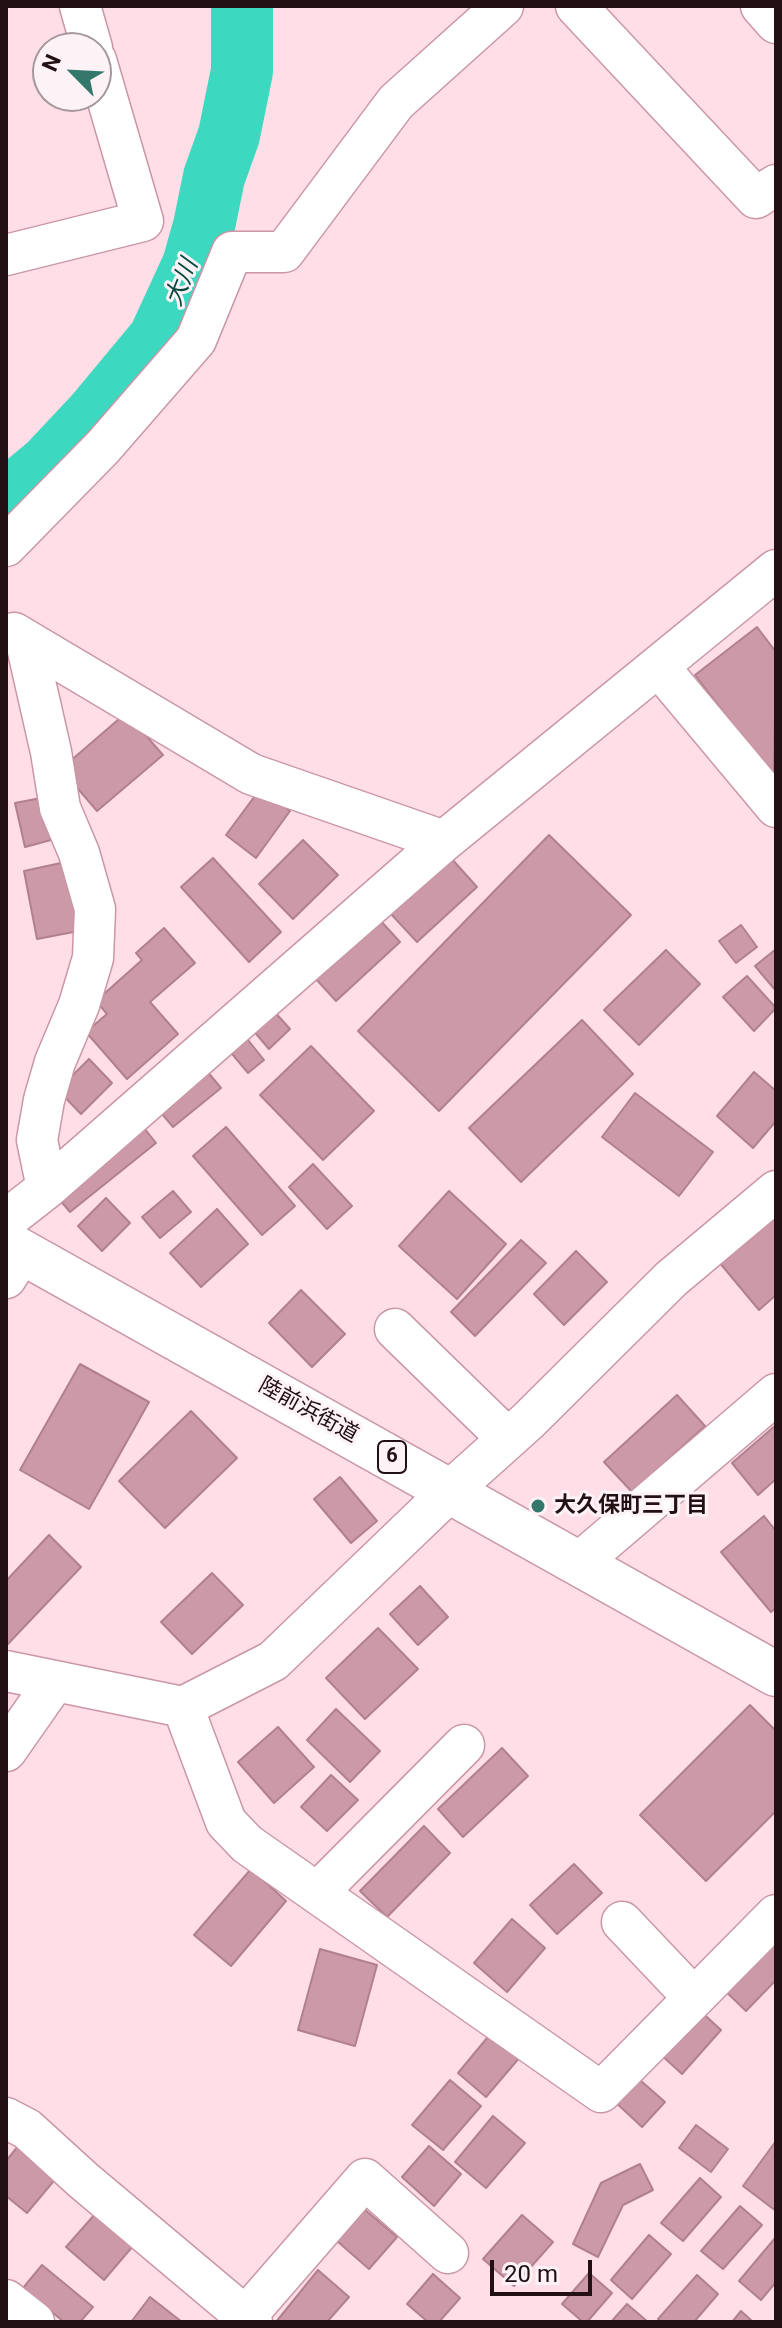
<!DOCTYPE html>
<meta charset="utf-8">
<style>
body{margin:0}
#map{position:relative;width:782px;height:2328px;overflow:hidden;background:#ffdee7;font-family:Roboto,sans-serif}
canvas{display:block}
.frame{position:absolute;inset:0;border:8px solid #221015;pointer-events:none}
.north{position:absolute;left:32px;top:32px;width:80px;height:80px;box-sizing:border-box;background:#fdf2f5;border:2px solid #a5989b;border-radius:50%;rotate:294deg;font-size:22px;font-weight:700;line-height:32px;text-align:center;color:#221015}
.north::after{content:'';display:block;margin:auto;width:28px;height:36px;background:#34786c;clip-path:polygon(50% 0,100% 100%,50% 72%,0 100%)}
.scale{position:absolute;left:490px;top:2260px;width:102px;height:36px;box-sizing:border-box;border:4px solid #221015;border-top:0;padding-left:10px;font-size:24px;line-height:28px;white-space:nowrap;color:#221015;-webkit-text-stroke:6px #fdf2f5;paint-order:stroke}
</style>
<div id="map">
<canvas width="782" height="2328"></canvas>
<div class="frame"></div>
<div class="north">N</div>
<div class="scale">20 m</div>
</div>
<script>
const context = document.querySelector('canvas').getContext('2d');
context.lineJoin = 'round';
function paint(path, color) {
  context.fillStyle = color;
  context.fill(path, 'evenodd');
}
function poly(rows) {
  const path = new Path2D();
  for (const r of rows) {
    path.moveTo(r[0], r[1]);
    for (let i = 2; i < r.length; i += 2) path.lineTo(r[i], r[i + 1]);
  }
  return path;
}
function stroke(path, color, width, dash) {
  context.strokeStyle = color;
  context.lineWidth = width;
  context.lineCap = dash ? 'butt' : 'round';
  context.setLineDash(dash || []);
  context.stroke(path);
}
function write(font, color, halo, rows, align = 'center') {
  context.font = font + ' Roboto,"Noto Sans JP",sans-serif';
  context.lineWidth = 6;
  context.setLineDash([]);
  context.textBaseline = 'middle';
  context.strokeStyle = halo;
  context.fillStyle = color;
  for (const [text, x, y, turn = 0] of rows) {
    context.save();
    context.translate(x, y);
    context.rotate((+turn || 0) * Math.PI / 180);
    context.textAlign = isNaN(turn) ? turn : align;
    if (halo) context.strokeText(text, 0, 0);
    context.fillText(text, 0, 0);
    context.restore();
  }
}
paint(poly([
 [230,6,246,6,243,20,244,86,213,248,183,323,147,379,6,521,6,488,161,346,187,301,211,237,220,196,220,151,232,83,227,19]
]), '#3cd8bf');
stroke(poly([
 [6,501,49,465,95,416,159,339,193,265,204,226,214,177,229,135,242,71,242,6]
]), '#3cd8bf', 62);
const building = poly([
 [757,627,776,652,774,777,695,675,757,627],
 [126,713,163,755,97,811,61,769,126,713],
 [260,789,290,811,256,858,226,835,260,789],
 [41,798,51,840,25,847,15,803,41,798],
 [549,835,631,915,439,1111,358,1031,549,835],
 [303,840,338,875,293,919,259,884,303,840],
 [213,858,281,932,249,962,181,887,213,858],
 [451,858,477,887,417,942,391,914,451,858],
 [70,861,84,930,37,939,24,871,70,861],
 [379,919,400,942,336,1001,315,978,379,919],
 [741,925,757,947,736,963,719,941,741,925],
 [164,928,195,963,150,1002,178,1034,127,1079,86,1032,107,1014,96,1001,142,960,136,953,164,928],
 [776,949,776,991,755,966,776,949],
 [666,950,700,984,639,1045,604,1010,666,950],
 [747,976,776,1008,754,1031,723,997,747,976],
 [273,1010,290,1029,269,1049,252,1029,273,1010],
 [582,1020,633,1074,521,1182,469,1128,582,1020],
 [244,1035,264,1060,248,1073,228,1049,244,1035],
 [311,1046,374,1111,323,1160,260,1095,311,1046],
 [89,1059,112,1083,81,1114,58,1090,89,1059],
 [206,1070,221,1088,173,1127,158,1109,206,1070],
 [754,1072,776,1091,776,1121,753,1148,717,1116,754,1072],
 [635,1093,713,1152,679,1196,602,1137,635,1093],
 [140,1123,156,1143,70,1212,54,1193,140,1123],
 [226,1127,295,1206,262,1235,193,1156,226,1127],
 [313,1164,352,1206,327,1229,289,1187,313,1164],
 [173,1191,191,1212,160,1238,142,1217,173,1191],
 [449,1191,506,1244,457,1299,399,1246,449,1191],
 [106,1198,130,1223,102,1251,78,1226,106,1198],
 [776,1204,776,1295,759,1310,714,1256,776,1204],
 [217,1209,248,1244,201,1287,170,1253,217,1209],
 [521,1240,546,1263,475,1336,451,1312,521,1240],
 [576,1251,607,1282,564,1325,534,1294,576,1251],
 [301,1290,345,1334,312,1367,269,1323,301,1290],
 [80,1364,149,1402,89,1509,20,1470,80,1364],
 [677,1395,705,1426,632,1492,604,1462,677,1395],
 [191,1411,237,1458,165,1528,119,1481,191,1411],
 [776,1425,776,1479,758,1495,732,1463,776,1425],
 [340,1477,377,1521,351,1543,314,1499,340,1477],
 [764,1516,776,1531,776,1608,771,1612,721,1552,764,1516],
 [49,1535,81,1567,6,1646,6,1581,49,1535],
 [212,1573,243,1605,192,1654,161,1622,212,1573],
 [420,1586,448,1617,418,1645,390,1614,420,1586],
 [378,1628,418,1669,365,1719,326,1678,378,1628],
 [750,1705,776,1731,776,1811,706,1881,640,1815,750,1705],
 [336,1709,380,1751,350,1782,307,1740,336,1709],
 [278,1727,314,1767,274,1803,238,1762,278,1727],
 [502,1748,528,1776,463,1837,438,1809,502,1748],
 [331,1775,358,1800,327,1831,301,1807,331,1775],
 [424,1826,450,1853,387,1917,360,1891,424,1826],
 [574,1864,602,1893,557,1934,530,1905,574,1864],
 [251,1869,286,1901,231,1966,194,1935,251,1869],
 [512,1919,545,1948,507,1992,474,1963,512,1919],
 [776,1929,776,1980,746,2011,720,1986,776,1929],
 [320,1949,377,1965,355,2046,298,2030,320,1949],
 [697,2008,721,2030,682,2074,658,2052,697,2008],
 [492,2032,520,2057,486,2097,458,2073,492,2032],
 [633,2074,665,2102,642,2127,611,2098,633,2074],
 [450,2080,481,2106,443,2150,412,2125,450,2080],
 [493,2116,525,2143,486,2188,455,2162,493,2116],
 [696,2125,728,2149,711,2172,679,2148,696,2125],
 [776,2141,776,2211,743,2186,776,2141],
 [19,2145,57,2177,27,2213,6,2196,6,2161,19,2145],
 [429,2146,461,2174,434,2206,402,2177,429,2146],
 [640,2164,653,2190,623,2205,598,2257,573,2244,601,2183,640,2164],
 [700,2178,721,2197,683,2241,661,2223,700,2178],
 [740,2206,762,2225,723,2269,701,2251,740,2206],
 [364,2209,397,2237,369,2269,337,2241,364,2209],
 [96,2213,133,2246,104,2280,66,2247,96,2213],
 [522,2215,553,2242,514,2286,483,2259,522,2215],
 [649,2235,671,2254,632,2299,611,2280,649,2235],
 [776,2237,776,2282,761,2300,739,2281,776,2237],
 [42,2265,93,2307,80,2322,64,2322,23,2288,42,2265],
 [318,2270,349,2297,327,2322,276,2322,318,2270],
 [589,2273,612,2293,587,2322,583,2322,562,2304,589,2273],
 [433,2274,460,2298,439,2322,428,2322,407,2304,433,2274],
 [697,2275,718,2294,694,2322,661,2322,658,2319,697,2275],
 [150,2297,182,2322,131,2322,150,2297],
 [627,2304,648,2322,611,2322,627,2304],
 [741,2311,753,2322,732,2322,741,2311]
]);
paint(building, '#cc99a8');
stroke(building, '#b1808e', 2);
const street = poly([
 [80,6,92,48],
 [576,6,756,198,776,185],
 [761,6,776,23],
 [6,255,143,221,96,60],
 [6,546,103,447,196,340,232,252,284,252,396,102,503,6],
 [14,633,251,774,444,841],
 [26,642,51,752,60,808,79,853,95,909,93,958,79,1005,55,1062,44,1100,37,1140,47,1188],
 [659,667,776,807],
 [6,1220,47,1188,444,841,776,570],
 [6,1278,22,1252],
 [395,1329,508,1439],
 [579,1563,776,1394],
 [6,1671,183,1707,273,1661,451,1490,528,1421,671,1279,776,1191],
 [183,1707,226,1822,247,1844,601,2092,776,1915],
 [6,1751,55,1681],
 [317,1893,464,1745],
 [622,1922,694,1998],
 [6,2118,27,2129,83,2180,252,2322],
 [6,2300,34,2322],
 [245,2317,365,2179,448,2253]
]);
const highway = poly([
 [6,1243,776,1674]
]);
stroke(street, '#ca97a6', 43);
stroke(highway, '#ca97a6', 47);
stroke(street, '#fff', 40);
stroke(highway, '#fff', 44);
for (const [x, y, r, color] of [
 [538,1506,8,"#34786c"]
]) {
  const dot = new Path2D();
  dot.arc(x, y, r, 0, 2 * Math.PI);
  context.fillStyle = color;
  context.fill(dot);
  stroke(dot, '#fdf2f5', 3);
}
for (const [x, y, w] of [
 [392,1457,28]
]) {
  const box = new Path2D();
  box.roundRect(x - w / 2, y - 16, w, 32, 6);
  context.fillStyle = '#fdf2f5';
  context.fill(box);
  stroke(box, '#221015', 2);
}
write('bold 20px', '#221015', null, [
 ["6",392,1457]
]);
write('22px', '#221015', '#fdf2f5', [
 ["陸前浜街道",308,1411,29]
]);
write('bold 22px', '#221015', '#fdf2f5', [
 ["大久保町三丁目",554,1506]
], 'left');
write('italic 24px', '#04493f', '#fdf2f5', [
 ["大川",183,283,-68]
]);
</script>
